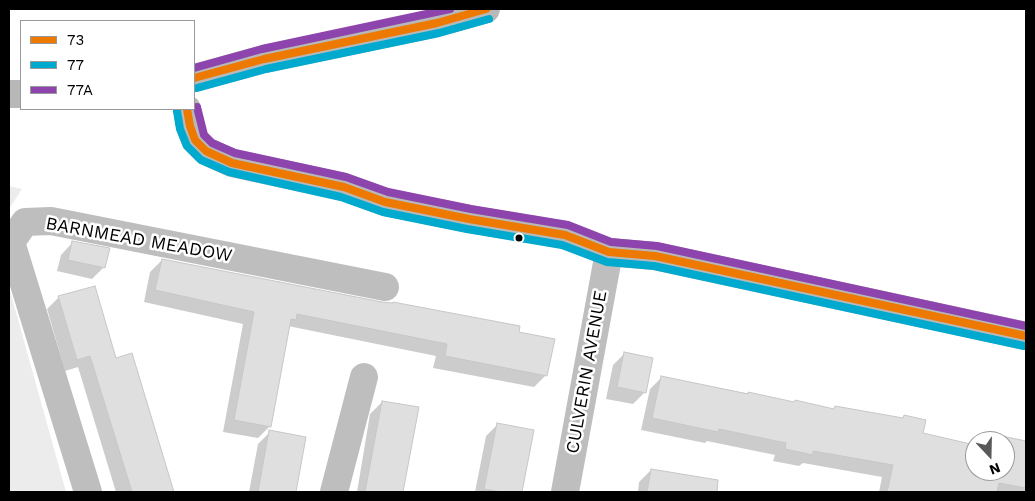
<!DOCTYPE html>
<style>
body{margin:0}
#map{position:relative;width:1035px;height:501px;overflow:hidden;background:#fff;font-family:"Work Sans",sans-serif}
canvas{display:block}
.frame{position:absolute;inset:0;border:10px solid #000;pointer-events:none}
.legend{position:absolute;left:20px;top:20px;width:175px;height:90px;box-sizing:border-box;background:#fff;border:1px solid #999;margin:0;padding:6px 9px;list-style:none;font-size:15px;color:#000}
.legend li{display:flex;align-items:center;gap:10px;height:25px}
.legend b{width:25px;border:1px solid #999}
.north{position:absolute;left:965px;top:431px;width:50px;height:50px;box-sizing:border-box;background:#fff;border:1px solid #999;border-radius:50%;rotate:159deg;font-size:14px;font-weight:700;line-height:20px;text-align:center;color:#000}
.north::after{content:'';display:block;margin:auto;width:18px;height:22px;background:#595959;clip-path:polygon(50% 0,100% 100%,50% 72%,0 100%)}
</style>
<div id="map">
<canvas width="1035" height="501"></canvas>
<div class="frame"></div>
<ul class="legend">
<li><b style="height:6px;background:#ee7900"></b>73</li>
<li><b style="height:6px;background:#00a9ce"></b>77</li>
<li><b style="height:6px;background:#8e44ad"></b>77A</li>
</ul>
<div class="north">N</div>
</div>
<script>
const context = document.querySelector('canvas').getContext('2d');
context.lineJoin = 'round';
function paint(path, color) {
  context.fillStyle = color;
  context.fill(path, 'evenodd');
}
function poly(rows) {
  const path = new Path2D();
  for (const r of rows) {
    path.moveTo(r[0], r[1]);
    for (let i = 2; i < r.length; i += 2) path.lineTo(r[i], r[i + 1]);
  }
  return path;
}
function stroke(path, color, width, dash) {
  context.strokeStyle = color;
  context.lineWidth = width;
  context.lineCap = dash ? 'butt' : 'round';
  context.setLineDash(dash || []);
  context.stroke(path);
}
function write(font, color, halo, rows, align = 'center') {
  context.font = font + ' "Work Sans",sans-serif';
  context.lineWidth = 5;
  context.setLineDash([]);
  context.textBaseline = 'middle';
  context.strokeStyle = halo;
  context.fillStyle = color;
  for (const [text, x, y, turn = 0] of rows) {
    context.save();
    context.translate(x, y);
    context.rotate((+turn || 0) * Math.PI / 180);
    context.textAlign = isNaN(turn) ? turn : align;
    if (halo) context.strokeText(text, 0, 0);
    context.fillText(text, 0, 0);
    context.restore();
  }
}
paint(poly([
 [9,186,22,189,9,209],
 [9,287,66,492,9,492]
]), '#ececec');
paint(poly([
 [73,242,104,267,92,279,57,271,61,255],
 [162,260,517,333,546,375,534,387,433,368,436,356,288,326,270,426,258,438,223,432,243,324,144,302,150,272],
 [59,297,115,360,165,464,173,492,116,492,78,367,65,371,47,309],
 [625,353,645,392,633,404,606,399,613,365],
 [662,377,833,410,835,407,902,419,905,416,921,434,975,446,975,471,1005,471,1005,441,982,441,989,434,1026,442,1026,492,879,492,882,477,803,463,799,466,773,461,775,455,707,441,705,443,641,430,650,389],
 [382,402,417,408,402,492,357,492,370,414],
 [498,424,533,431,521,492,475,492,486,436],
 [270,432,305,438,295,492,249,492,258,444],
 [651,470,687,476,684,492,638,492,639,482]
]), '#0003');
const building = poly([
 [72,241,110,248,105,268,68,260,72,241],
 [162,259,382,302,393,303,393,302,520,326,519,332,555,339,547,376,445,356,447,344,297,314,296,320,291,319,271,427,234,420,254,312,155,290,162,259],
 [95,286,116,358,132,353,174,492,132,492,90,356,77,360,58,296,95,286],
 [624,352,653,358,646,393,617,387,624,352],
 [661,376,748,394,748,392,794,402,795,400,834,409,835,406,903,418,904,415,926,420,923,433,975,445,975,471,1005,471,1005,441,987,441,988,433,1026,441,1026,488,999,483,997,492,887,492,893,465,813,451,813,455,785,449,786,443,719,429,718,432,652,418,661,376],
 [382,401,419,407,403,492,365,492,382,401],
 [497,423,534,430,522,492,502,492,484,489,497,423],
 [269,430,306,437,296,492,258,492,269,430],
 [651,469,718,480,717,492,647,492,651,469]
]);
paint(building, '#dfdfdf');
stroke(building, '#c7c7c7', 1);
stroke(poly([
 [88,492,11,242,25,222,51,221,385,287],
 [334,492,364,377],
 [565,492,609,252]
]), '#bebebe', 28);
stroke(poly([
 [194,78,264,59,437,23,486,9],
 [9,94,21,94],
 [187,109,190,126,195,140,206,151,232,163,344,187,385,202,469,219,565,235,609,252,655,256,1026,336]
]), '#b8b8b8', 28);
stroke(poly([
 [194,78,264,59,437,23,486,9],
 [187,109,190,126,195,140,206,151,232,163,344,187,385,202,469,219,565,235,609,252,655,256,1026,336]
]), '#ee7900', 8);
stroke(poly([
 [197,88,266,69,439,33,489,19],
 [177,111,180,129,187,146,201,160,229,172,341,197,383,212,467,229,562,245,607,262,654,266,1024,346]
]), '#00a9ce', 8);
stroke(poly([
 [194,68,262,49,450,9],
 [197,107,204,135,212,143,235,153,346,177,388,192,471,209,568,225,611,242,657,246,1026,326]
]), '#8e44ad', 8);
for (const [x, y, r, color] of [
 [519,238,4.5,"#000"]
]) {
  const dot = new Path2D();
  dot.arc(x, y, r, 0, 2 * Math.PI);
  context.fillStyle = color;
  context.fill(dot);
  stroke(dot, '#fff', 2);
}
write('18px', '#000', '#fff', [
 ["BARNMEAD MEADOW",139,240,10],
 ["CULVERIN AVENUE",587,372,-80]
]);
</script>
